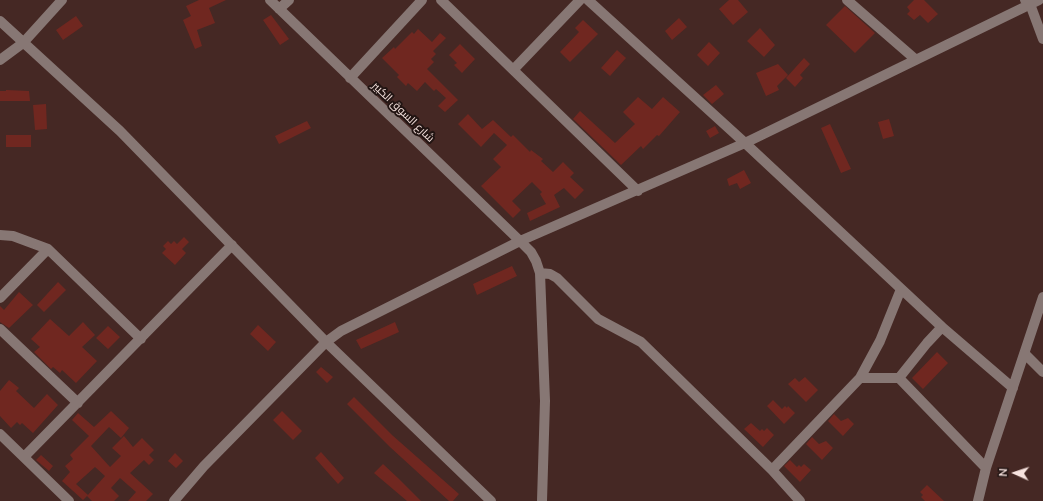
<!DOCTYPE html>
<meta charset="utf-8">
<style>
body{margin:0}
#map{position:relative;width:1043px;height:501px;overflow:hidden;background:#452824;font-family:Mulish,sans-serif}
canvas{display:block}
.north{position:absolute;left:995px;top:453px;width:40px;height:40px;-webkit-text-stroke:3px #221513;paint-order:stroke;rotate:273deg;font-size:11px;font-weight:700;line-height:16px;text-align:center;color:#f7e3df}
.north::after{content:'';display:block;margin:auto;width:14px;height:18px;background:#f7e3df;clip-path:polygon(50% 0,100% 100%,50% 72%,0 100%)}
</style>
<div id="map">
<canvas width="1043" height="501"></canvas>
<div class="north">N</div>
</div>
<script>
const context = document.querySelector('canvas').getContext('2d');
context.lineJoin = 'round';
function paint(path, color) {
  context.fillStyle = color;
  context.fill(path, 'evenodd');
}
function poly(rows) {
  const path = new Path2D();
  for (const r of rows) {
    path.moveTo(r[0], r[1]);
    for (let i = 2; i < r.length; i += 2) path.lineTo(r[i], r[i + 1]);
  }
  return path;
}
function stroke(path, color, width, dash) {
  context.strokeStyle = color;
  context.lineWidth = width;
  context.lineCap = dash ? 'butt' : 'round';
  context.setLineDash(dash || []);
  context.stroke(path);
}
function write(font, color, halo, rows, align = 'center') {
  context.font = font + ' Mulish,Cairo,sans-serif';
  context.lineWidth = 4;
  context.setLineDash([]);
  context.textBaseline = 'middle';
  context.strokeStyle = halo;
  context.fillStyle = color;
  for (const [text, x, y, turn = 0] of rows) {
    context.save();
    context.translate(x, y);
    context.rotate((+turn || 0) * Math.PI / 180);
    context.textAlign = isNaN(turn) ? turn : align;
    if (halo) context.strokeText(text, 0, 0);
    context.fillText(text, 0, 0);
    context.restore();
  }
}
paint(poly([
 [199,0,226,0,209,8,215,23,197,30,202,46,195,49,183,20,191,16,186,6],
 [729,0,738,0,748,12,733,25,719,9],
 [914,0,924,0,938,14,928,23,920,15,914,20,907,14,910,11,907,7],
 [845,6,875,33,855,53,826,25],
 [271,15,289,39,280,45,263,20],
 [76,16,83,26,63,40,56,30],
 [679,18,687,27,672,40,665,31],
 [583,20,598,34,570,62,560,52,579,32,575,28],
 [760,28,775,45,764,57,747,41],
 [418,29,432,42,440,33,446,38,433,51,436,54,431,59,434,62,427,69,458,100,445,112,438,106,446,98,436,89,434,91,425,82,417,91,408,83,406,86,397,77,399,75,382,58,394,47,395,49,412,32,414,34],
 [709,42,720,53,708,66,697,55],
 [460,44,475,59,462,73,454,65,457,63,449,55],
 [617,50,626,58,610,76,601,68],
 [804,58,810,64,800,75,803,78,795,87,786,78],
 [778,64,788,75,777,86,779,90,766,96,756,73],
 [716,85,724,94,712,104,703,95],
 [6,90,29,91,30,101,0,101,0,91,6,91],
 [638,97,652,109,663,97,680,112,659,136,657,135,643,149,641,146,621,165,573,119,580,111,615,143,635,124,623,112],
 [46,104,47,129,35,130,33,105],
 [468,114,482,129,493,120,511,137,513,135,530,152,531,150,543,159,541,161,553,172,563,162,574,173,570,177,584,190,575,199,564,188,554,195,560,207,530,221,527,213,546,204,540,194,542,192,532,182,512,201,521,210,513,218,481,186,501,167,493,159,507,145,494,133,481,147,458,124],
 [889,119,894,136,883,139,878,122],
 [307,121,311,128,279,144,275,136],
 [830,124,851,169,841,173,821,128],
 [715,126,719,133,710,138,706,131],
 [6,135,31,135,31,147,6,147],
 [744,170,751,183,740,189,737,183,729,186,727,179],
 [184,237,189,242,182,249,186,253,175,265,162,253,166,249,163,246,168,241,171,244,174,241,177,244],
 [512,266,517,276,477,295,473,284],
 [58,282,66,290,44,312,37,305],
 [19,292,33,305,9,328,0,322,0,306,4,310],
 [50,319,69,336,83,322,95,335,82,347,97,361,76,383,62,370,60,373,53,367,51,369,34,352,40,347,31,339],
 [395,322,399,332,361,349,356,340],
 [258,325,276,342,268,351,250,334],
 [108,326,120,337,108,349,96,338],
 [937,352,948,363,923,389,912,378],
 [321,367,333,377,327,383,316,372],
 [805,377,818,390,806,402,788,384,795,378,799,382],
 [9,380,19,388,16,391,34,408,47,394,58,405,33,433,22,423,20,425,17,422,11,428,0,416,0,391],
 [354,397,392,435,459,494,453,501,449,501,390,447,347,404],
 [773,400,782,409,785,406,787,408,788,406,795,413,784,424,767,406],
 [111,411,129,428,121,438,109,427,91,446,110,467,121,456,112,448,124,436,133,447,142,438,154,450,149,455,154,460,149,465,144,460,130,473,153,494,146,501,128,501,136,492,120,478,111,488,119,496,114,501,92,501,87,496,105,476,95,467,76,484,88,495,83,500,62,481,70,472,65,466,73,459,70,455,89,436,72,420,78,413,94,427],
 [282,411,302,431,293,440,273,420],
 [834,414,841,421,848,418,854,424,843,436,828,421],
 [751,423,760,431,762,429,764,431,767,428,774,435,763,447,744,429],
 [812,437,819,444,826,441,833,448,822,460,806,444],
 [321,452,344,478,338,484,315,458],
 [175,453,183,461,176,468,168,461],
 [41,455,53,466,49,471,36,460],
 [790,460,797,467,799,465,801,467,804,464,811,470,800,482,784,466],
 [383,464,398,478,421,501,407,501,374,473],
 [927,485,944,501,925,501,921,497,923,495,920,492]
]), '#702720');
stroke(poly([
 [270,0,520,241,531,252,536,261,540,273,545,401,542,501],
 [441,0,638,191],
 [588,0,745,143,942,327,1013,388],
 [847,0,915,59],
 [1025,0,1030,4,1043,39],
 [279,9,289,0],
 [0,21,120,131,326,342,491,501],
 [0,60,23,43,62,0],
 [514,69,580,0],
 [350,78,422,0],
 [0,235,13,236,48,249,141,339],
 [540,273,550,274,557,278,598,319,641,342,772,470,800,501],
 [0,298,48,249],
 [942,327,927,343,899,378,986,468],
 [0,329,78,403],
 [1025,354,1043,372],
 [899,378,860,378,880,341,901,289],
 [0,434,69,501],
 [24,457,232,245],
 [772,470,860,378],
 [174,501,204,466,326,342,341,331,520,241,745,143,1039,0],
 [978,501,986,468,1043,297]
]), '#877774', 10);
write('11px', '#f7e3df', '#221513', [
 ["شارع السوق الكبير",403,112,44]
]);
</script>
